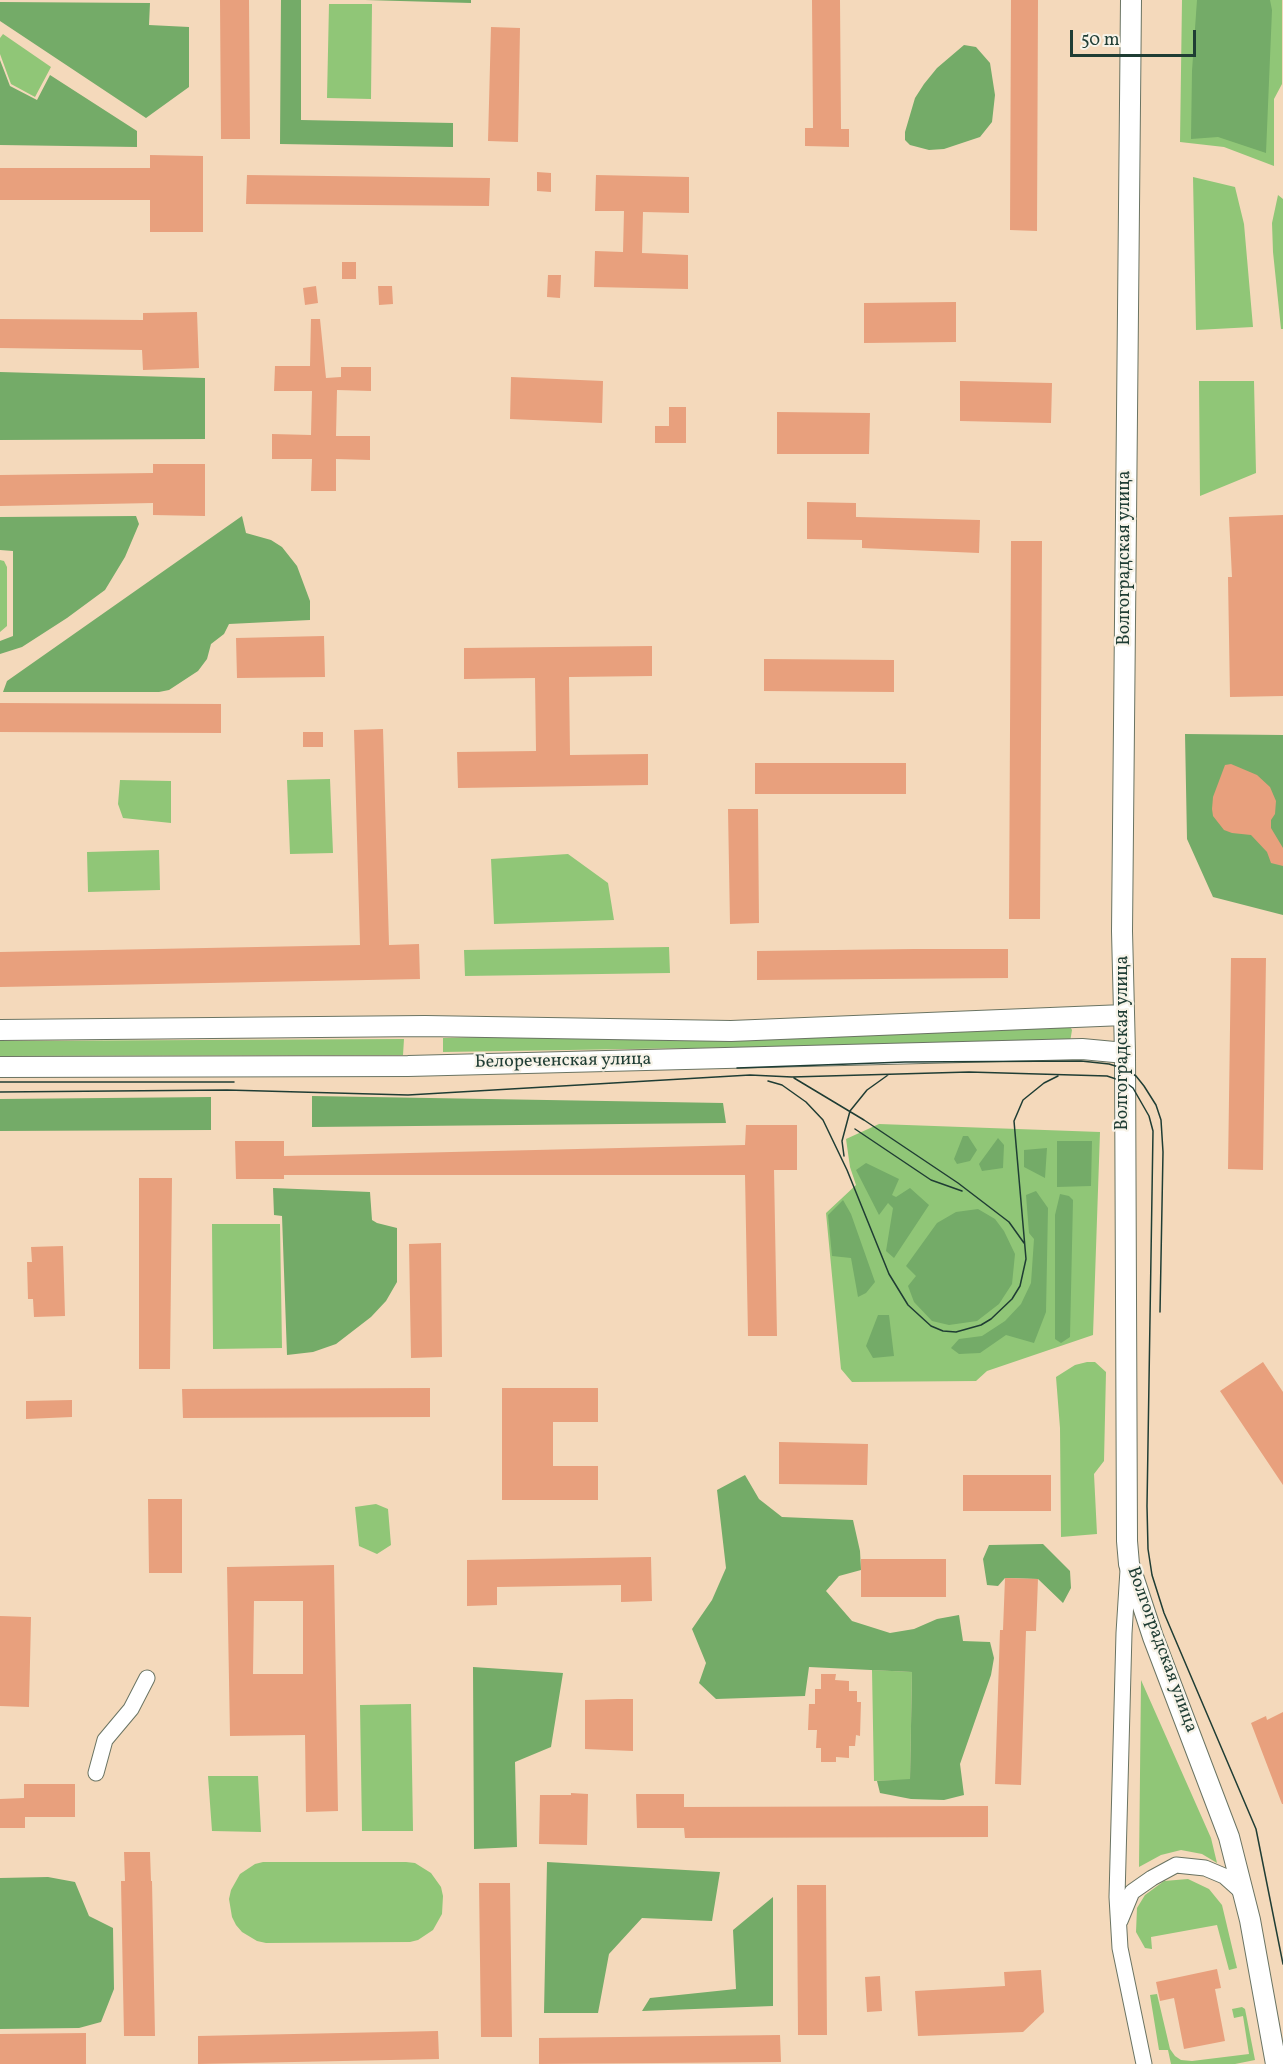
<!DOCTYPE html>
<meta charset="utf-8">
<style>
body{margin:0}
#map{position:relative;width:1283px;height:2064px;overflow:hidden;background:#f4d9bb;font-family:Vollkorn,serif}
canvas{display:block}
.scale{position:absolute;left:1070px;top:30px;width:126px;height:27px;box-sizing:border-box;border:3px solid #1f3d34;border-top:0;padding-left:8px;font-size:18px;line-height:21px;white-space:nowrap;color:#1f3d34;-webkit-text-stroke:4px #f7f3e8;paint-order:stroke}
</style>
<div id="map">
<canvas width="1283" height="2064"></canvas>
<div class="scale">50 m</div>
</div>
<script>
const context = document.querySelector('canvas').getContext('2d');
context.lineJoin = 'round';
function paint(path, color) {
  context.fillStyle = color;
  context.fill(path, 'evenodd');
}
function poly(rows) {
  const path = new Path2D();
  for (const r of rows) {
    path.moveTo(r[0], r[1]);
    for (let i = 2; i < r.length; i += 2) path.lineTo(r[i], r[i + 1]);
  }
  return path;
}
function stroke(path, color, width, dash) {
  context.strokeStyle = color;
  context.lineWidth = width;
  context.lineCap = dash ? 'butt' : 'round';
  context.setLineDash(dash || []);
  context.stroke(path);
}
function write(font, color, halo, rows, align = 'center') {
  context.font = font + ' Vollkorn,serif';
  context.lineWidth = 4.5;
  context.setLineDash([]);
  context.textBaseline = 'middle';
  context.strokeStyle = halo;
  context.fillStyle = color;
  for (const [text, x, y, turn = 0] of rows) {
    context.save();
    context.translate(x, y);
    context.rotate((+turn || 0) * Math.PI / 180);
    context.textAlign = isNaN(turn) ? turn : align;
    if (halo) context.strokeText(text, 0, 0);
    context.fillText(text, 0, 0);
    context.restore();
  }
}
paint(poly([
 [1182,0,1282,0,1282,84,1274,99,1274,166,1224,147,1180,142],
 [329,4,372,4,371,99,327,98],
 [3,34,51,67,35,97,11,84,0,54,0,38],
 [1193,177,1235,187,1244,224,1253,327,1196,330],
 [1278,195,1283,199,1283,329,1281,329,1273,252,1272,223],
 [1199,381,1254,381,1256,473,1200,496],
 [0,560,4,561,7,567,7,626,0,632],
 [330,779,333,853,290,854,287,780],
 [120,780,171,781,171,823,123,818,118,804],
 [159,850,160,890,88,892,87,852],
 [568,854,608,883,614,920,494,924,491,859],
 [669,947,670,973,465,976,464,950],
 [1069,1024,1072,1030,1070,1042,443,1052,443,1038],
 [404,1039,403,1055,0,1056,0,1041],
 [879,1124,1100,1132,1093,1335,987,1371,976,1381,852,1382,841,1369,826,1213,856,1185,850,1167,846,1139],
 [212,1224,280,1224,282,1348,213,1349],
 [1087,1362,1095,1362,1106,1372,1104,1461,1094,1474,1097,1534,1061,1537,1060,1428,1056,1377,1075,1365],
 [376,1504,388,1509,391,1545,377,1554,359,1546,355,1507],
 [872,1670,912,1672,910,1780,874,1781],
 [1141,1680,1211,1838,1217,1863,1202,1854,1181,1850,1161,1855,1139,1867],
 [411,1704,413,1831,362,1831,360,1705],
 [208,1776,258,1776,261,1832,212,1831],
 [263,1862,406,1862,415,1863,431,1873,441,1887,443,1896,442,1914,433,1930,418,1940,410,1942,266,1943,257,1941,242,1932,236,1925,232,1917,229,1899,231,1890,240,1874,255,1864],
 [1188,1879,1209,1889,1222,1905,1237,1968,1229,1970,1217,1925,1151,1937,1152,1949,1145,1948,1136,1932,1137,1908,1145,1895,1164,1881],
 [1157,1994,1170,2049,1175,2056,1181,2060,1192,2061,1249,2054,1243,2016,1234,2018,1232,2009,1242,2007,1245,2009,1255,2060,1235,2064,1171,2064,1168,2050,1159,2050,1150,1995]
]), '#90c677');
paint(poly([
 [281,0,301,0,301,120,453,123,453,147,280,144],
 [365,0,471,0,471,3],
 [1197,0,1270,0,1272,10,1266,153,1218,137,1191,139,1192,71],
 [0,2,150,3,149,25,189,27,189,87,146,118,0,21],
 [964,45,976,47,990,63,995,95,992,122,980,137,944,149,929,150,910,145,905,140,905,132,915,98,924,84,937,68],
 [0,60,10,86,37,100,50,75,137,131,137,147,0,145],
 [0,372,205,378,205,439,0,440],
 [136,516,139,524,125,557,105,590,67,618,22,647,0,654,0,641,13,636,13,551,0,550,0,517],
 [242,516,246,533,271,540,282,547,297,566,310,601,310,620,229,624,224,634,211,644,207,659,198,671,169,690,159,692,3,692,7,681],
 [1185,734,1283,735,1283,915,1213,897,1187,839],
 [312,1096,723,1103,726,1123,312,1127],
 [211,1097,211,1130,0,1131,0,1099],
 [963,1136,968,1136,977,1150,970,1161,957,1164,954,1159],
 [998,1138,1004,1145,1003,1168,982,1171,979,1164],
 [1057,1141,1092,1141,1091,1186,1057,1187],
 [1047,1148,1045,1178,1024,1167,1024,1150],
 [866,1163,899,1179,892,1195,896,1197,910,1188,929,1205,894,1258,886,1251,893,1208,888,1203,879,1215,856,1170],
 [273,1188,370,1192,372,1220,377,1223,397,1228,397,1282,386,1301,371,1317,336,1344,313,1352,287,1355,282,1216,274,1215],
 [1036,1191,1048,1208,1046,1312,1034,1343,1006,1335,980,1353,959,1354,951,1348,959,1339,982,1336,1005,1321,1021,1304,1031,1283,1034,1239,1029,1233,1026,1195],
 [1060,1194,1069,1196,1073,1200,1070,1337,1061,1343,1055,1339,1055,1215],
 [843,1200,851,1214,875,1282,866,1293,858,1297,851,1258,832,1256,828,1215],
 [978,1209,995,1219,1004,1231,1015,1254,1012,1284,999,1304,977,1321,949,1325,932,1321,914,1302,908,1286,916,1276,906,1266,937,1223,956,1212],
 [878,1315,889,1315,894,1356,873,1358,866,1346],
 [745,1475,759,1499,782,1517,853,1520,860,1551,861,1570,839,1576,826,1591,852,1621,890,1633,914,1629,937,1619,959,1615,963,1641,990,1642,994,1658,991,1675,960,1764,964,1795,944,1800,911,1799,880,1793,877,1781,910,1779,912,1672,809,1667,805,1696,716,1699,699,1683,706,1663,692,1629,712,1600,726,1568,717,1490],
 [1043,1544,1070,1571,1071,1588,1063,1603,1038,1579,1005,1578,998,1586,987,1585,983,1559,989,1545],
 [473,1667,563,1673,551,1747,515,1762,517,1847,474,1849],
 [547,1862,720,1872,712,1921,642,1918,609,1954,598,2013,544,2013],
 [48,1877,75,1882,89,1916,113,1928,114,1989,101,2022,79,2028,0,2029,0,1878],
 [773,1897,773,2006,642,2011,650,1998,736,1989,733,1930]
]), '#74ab68');
paint(poly([
 [220,0,249,0,250,139,221,139],
 [812,0,840,0,841,129,849,129,849,147,805,146,805,128,813,128],
 [1011,0,1038,0,1037,231,1010,230],
 [491,27,520,28,518,142,488,141],
 [150,155,203,156,203,232,150,232,150,200,0,200,0,168,150,168],
 [537,172,551,173,551,192,537,191],
 [247,175,490,178,489,206,246,204],
 [596,175,689,177,689,213,643,212,642,253,688,255,688,289,594,287,595,251,623,252,624,211,595,211],
 [342,262,356,262,356,279,342,279],
 [548,275,561,275,560,298,547,297],
 [316,286,318,303,305,305,303,288],
 [378,286,392,286,393,304,379,305],
 [956,302,956,342,864,343,864,303],
 [197,312,199,368,143,370,142,350,0,348,0,319,143,320,143,313],
 [311,319,320,319,326,378,341,377,341,367,371,367,371,391,337,390,336,436,370,436,370,460,336,459,336,491,311,491,312,459,272,459,272,434,311,435,312,391,274,391,275,366,310,366],
 [511,377,603,381,602,423,510,419],
 [960,381,1052,383,1051,423,960,421],
 [669,407,686,407,686,443,655,443,655,426,669,426],
 [777,412,870,413,869,454,777,454],
 [153,464,205,464,205,516,153,515,153,503,0,506,0,475,153,473],
 [807,502,856,503,856,517,980,520,979,553,862,548,862,540,807,539],
 [1283,515,1283,696,1230,697,1228,577,1232,577,1229,517],
 [1011,541,1042,541,1040,919,1009,919],
 [324,636,325,677,237,678,236,638],
 [652,646,652,676,569,677,570,755,648,754,648,785,458,788,457,752,536,751,535,678,464,679,464,648],
 [764,659,894,660,894,692,764,691],
 [0,703,221,704,221,733,0,732],
 [383,729,389,945,419,944,420,979,0,987,0,952,360,945,354,730],
 [303,732,323,732,323,747,303,747],
 [755,763,906,763,906,794,755,794],
 [1231,764,1257,775,1270,787,1276,801,1275,814,1271,820,1271,828,1283,848,1283,866,1271,863,1267,852,1251,835,1232,833,1224,830,1213,816,1212,809,1213,797,1225,765],
 [728,809,758,809,759,923,730,924],
 [914,949,1008,949,1008,978,757,980,757,951],
 [1231,958,1266,958,1263,1170,1228,1169],
 [746,1125,797,1125,797,1170,774,1170,777,1336,748,1336,745,1175,284,1175,284,1179,236,1179,235,1141,284,1141,284,1156,745,1145],
 [139,1178,172,1178,170,1369,139,1369],
 [441,1243,442,1357,411,1358,409,1244],
 [63,1246,65,1316,34,1317,33,1299,28,1299,27,1262,32,1262,31,1247],
 [1263,1362,1283,1392,1283,1485,1220,1391],
 [430,1388,430,1417,183,1418,182,1389],
 [502,1388,598,1388,598,1422,553,1422,553,1466,598,1466,598,1500,502,1500],
 [72,1400,72,1417,26,1419,26,1401],
 [779,1442,868,1444,867,1485,779,1484],
 [963,1475,1051,1475,1051,1511,963,1511],
 [148,1499,182,1499,182,1573,149,1573],
 [651,1557,652,1601,621,1602,621,1585,497,1587,497,1605,467,1606,467,1560],
 [861,1559,946,1559,946,1597,861,1597],
 [334,1565,338,1811,306,1812,305,1735,230,1736,227,1567],
 [254,1601,303,1601,303,1674,253,1674],
 [1005,1578,1038,1579,1036,1631,1026,1631,1021,1785,995,1784,1000,1630,1003,1630],
 [0,1616,31,1617,29,1707,0,1706],
 [821,1674,836,1674,835,1680,849,1681,849,1691,857,1691,857,1702,861,1702,860,1736,856,1735,855,1746,849,1746,849,1758,836,1757,836,1762,821,1762,821,1748,816,1748,817,1730,808,1730,809,1704,815,1704,815,1689,821,1689],
 [617,1699,633,1699,633,1751,585,1749,585,1700],
 [1283,1712,1283,1804,1282,1804,1251,1723,1266,1716,1267,1720],
 [24,1784,75,1784,75,1817,25,1817,25,1828,0,1828,0,1799,24,1798],
 [571,1793,588,1794,587,1845,539,1844,540,1795,571,1795],
 [636,1794,684,1794,684,1807,988,1806,988,1837,685,1838,684,1828,637,1828],
 [124,1852,150,1852,151,1881,152,1881,155,2036,124,2036,121,1881,125,1881],
 [479,1883,510,1883,512,2037,481,2037],
 [797,1885,826,1885,827,2035,798,2035],
 [1217,1969,1221,1988,1215,1989,1225,2041,1184,2049,1174,1998,1160,2001,1156,1982],
 [1041,1970,1044,2012,1023,2032,918,2036,915,1991,1005,1986,1004,1972],
 [880,1976,882,2011,867,2012,865,1977],
 [438,2031,439,2059,198,2064,198,2036],
 [86,2033,86,2064,0,2064,0,2034],
 [780,2035,781,2062,539,2064,539,2038]
]), '#e8a07d');
const minor = poly([
 [1128,1570,1124,1633,1117,1897,1120,1948,1144,2064],
 [96,1773,105,1740,131,1709,147,1678],
 [1120,1921,1132,1892,1152,1878,1176,1865,1205,1868,1224,1876,1243,1893]
]);
const tertiary = poly([
 [1131,0,1122,931,1125,1053,1127,1541,1129,1564,1153,1637,1229,1837,1250,1920,1276,2064],
 [0,1030,425,1026,731,1031,1124,1015],
 [0,1067,408,1066,1082,1049,1125,1053]
]);
stroke(minor, '#6a7463', 17);
stroke(tertiary, '#6a7463', 22);
stroke(minor, '#fff', 15);
stroke(tertiary, '#fff', 20);
stroke(poly([
 [737,1068,905,1062,1081,1061,1109,1064,1125,1069,1136,1076,1144,1086,1156,1105,1161,1120,1163,1152,1160,1312],
 [794,1078,864,1120,958,1183,1009,1222,1024,1243],
 [768,1081,782,1085,806,1102,823,1120,847,1170,889,1274,908,1305,931,1326,943,1331,956,1332,981,1325,991,1319,1012,1299,1020,1286,1026,1259,1014,1121,1023,1100,1044,1083,1058,1076],
 [0,1082,234,1082],
 [0,1092,227,1090,408,1095,750,1075,792,1077,969,1072,1107,1076,1125,1082,1133,1088,1149,1116,1153,1131,1147,1506,1148,1549,1152,1575,1164,1613,1256,1829,1283,1964],
 [855,1129,931,1180,962,1191],
 [844,1156,842,1141,850,1111,867,1090,888,1075]
]), '#1f3d34', 1.5);
write('18px', '#1f3d34', '#f7f3e8', [
 ["Волгоградская улица",1126,558,-90],
 ["Волгоградская улица",1124,1043,-90],
 ["Белореченская улица",563,1062,-1],
 ["Волгоградская улица",1161,1650,70]
]);
</script>
